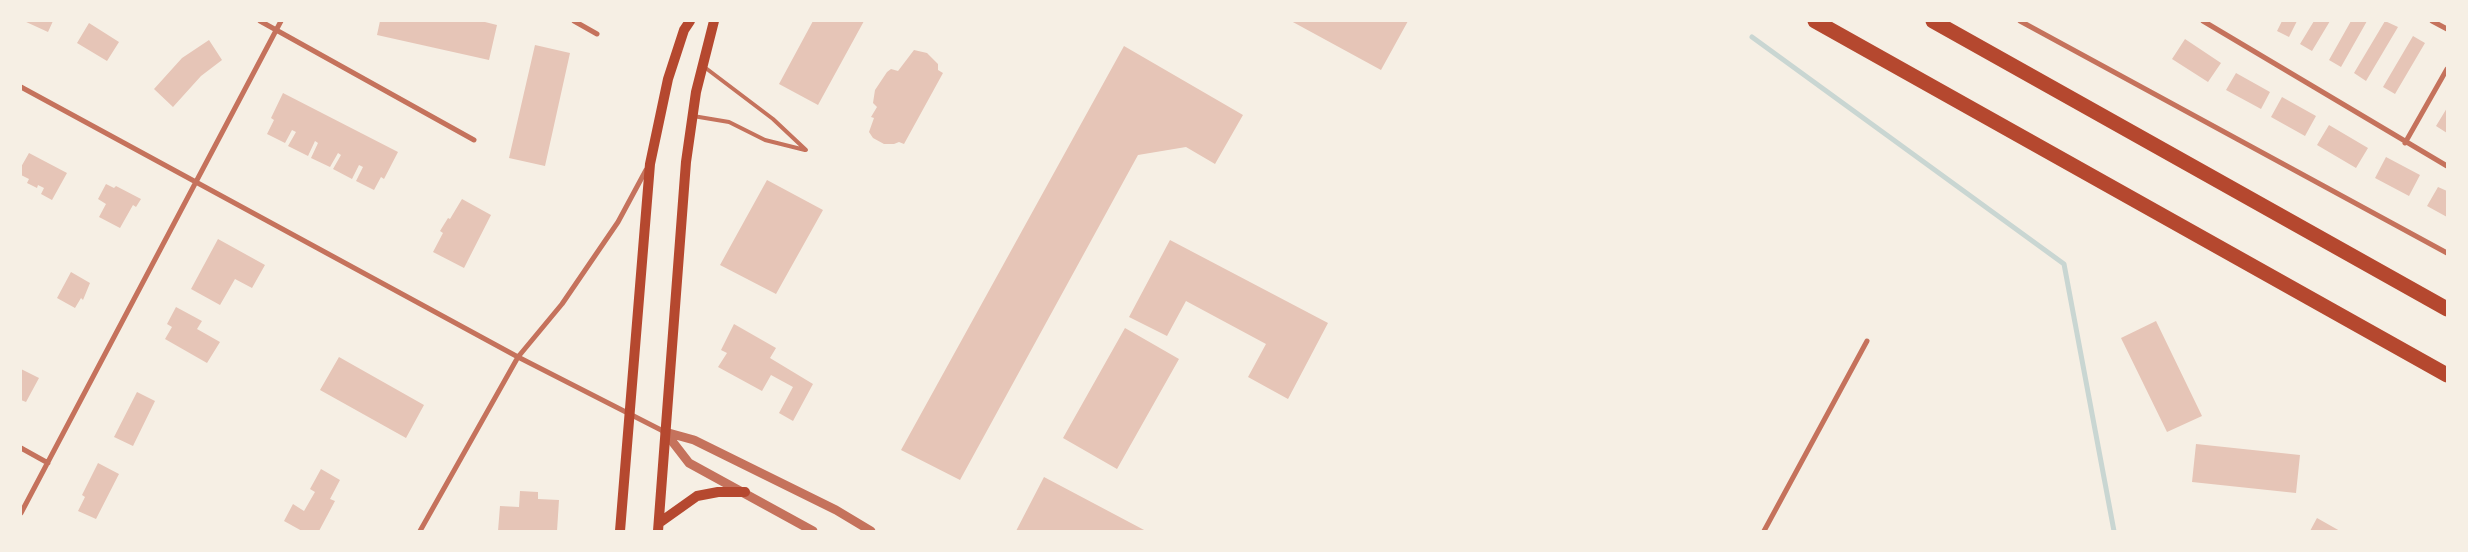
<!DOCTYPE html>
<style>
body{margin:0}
#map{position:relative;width:2468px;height:552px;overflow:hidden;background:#f6efe4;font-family:"Zilla Slab",serif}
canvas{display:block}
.frame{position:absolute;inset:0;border:22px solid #f6efe4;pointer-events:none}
</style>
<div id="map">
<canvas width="2468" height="552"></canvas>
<div class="frame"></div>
</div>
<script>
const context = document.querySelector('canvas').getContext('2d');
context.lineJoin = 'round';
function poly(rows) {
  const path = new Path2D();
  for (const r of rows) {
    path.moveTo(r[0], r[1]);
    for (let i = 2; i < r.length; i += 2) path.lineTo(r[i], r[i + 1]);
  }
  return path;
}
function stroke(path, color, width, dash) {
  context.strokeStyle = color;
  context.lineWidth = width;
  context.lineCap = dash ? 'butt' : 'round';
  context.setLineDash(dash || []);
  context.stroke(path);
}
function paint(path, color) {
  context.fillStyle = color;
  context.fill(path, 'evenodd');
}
stroke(poly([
 [1752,37,2064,264,2114,531]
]), '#c9d6d2', 5);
paint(poly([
 [24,21,53,21,48,32],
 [380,21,481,21,497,25,489,60,377,35],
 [813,21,864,21,818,105,779,84],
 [1291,21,1408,21,1381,70],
 [2282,21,2297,21,2289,37,2277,31],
 [2314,21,2330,21,2312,51,2300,44],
 [2351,21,2367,21,2341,67,2329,60],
 [2385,21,2398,27,2366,81,2354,73],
 [89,23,119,42,107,61,77,43],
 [2413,36,2425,43,2395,94,2383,87],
 [2185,39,2221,63,2208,82,2172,59],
 [209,40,222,60,201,76,173,107,154,89,182,58],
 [535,45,570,53,545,166,509,158],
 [1124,46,1243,115,1215,164,1186,147,1138,155,960,480,901,450],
 [914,50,927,53,938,64,938,70,943,73,904,144,899,142,894,144,884,144,873,138,869,132,874,118,871,117,877,107,873,103,875,90,887,72,891,69,898,71],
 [2236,73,2270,92,2261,109,2226,90],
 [283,93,398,152,384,179,381,177,374,190,356,181,363,167,359,165,352,179,333,169,341,155,338,153,330,167,311,158,318,143,315,141,308,156,288,146,296,132,292,130,285,143,267,134,274,120,271,118],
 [2282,97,2316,116,2305,136,2271,117],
 [2447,108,2447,133,2436,126],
 [2329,125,2368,148,2356,168,2317,145],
 [29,153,67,173,52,200,41,194,44,188,38,185,37,188,27,183,29,179,21,175,21,167],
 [2386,157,2420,175,2409,196,2375,178],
 [767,180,823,210,776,294,720,265],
 [106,184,114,188,116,186,141,199,136,207,133,205,120,228,99,217,106,204,98,199],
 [2438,187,2447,191,2447,217,2427,206],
 [462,199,491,215,464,268,433,252,443,233,440,231,448,218,450,219],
 [218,239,265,265,252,288,235,279,220,305,191,289],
 [1170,240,1328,323,1288,399,1248,377,1266,344,1186,301,1167,336,1129,317],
 [71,272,90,283,83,300,81,298,75,308,57,298],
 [176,307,202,321,197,329,220,342,207,363,165,339,172,327,167,324],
 [2156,321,2202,416,2167,432,2121,338],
 [734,324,776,348,770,358,813,384,793,421,779,413,793,387,771,375,762,391,718,367,727,353,721,350],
 [1125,328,1179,359,1117,469,1063,438],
 [339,357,424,405,406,438,320,390],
 [21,369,39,378,26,402,21,400],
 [137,392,155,401,133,446,114,437],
 [2196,444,2300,455,2296,493,2192,482],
 [98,463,119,474,96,519,78,511,85,497,82,495],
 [321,469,340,480,330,499,335,501,319,531,302,531,284,521,293,504,304,511,315,492,310,489],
 [1044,477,1146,531,1016,531],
 [520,491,538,492,538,499,559,500,557,531,498,531,500,506,519,507],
 [2317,518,2340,531,2310,531]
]), '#e6c5b7');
stroke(poly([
 [703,66,773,119,806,150],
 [693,116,729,122,765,140,805,150]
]), '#c5725c', 4);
stroke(poly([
 [260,21,474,140],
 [574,21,597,34],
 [2020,21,2447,253],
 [2203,21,2447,166],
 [2432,21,2447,29],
 [21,87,518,357,665,432],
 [2405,143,2447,69],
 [21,448,48,463],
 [21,513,281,21],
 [420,531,518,357,562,304,618,222,646,170],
 [1764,531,1867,341]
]), '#c5725c', 5);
stroke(poly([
 [665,432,694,440,836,510,871,531],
 [665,432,689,463,813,531]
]), '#c5725c', 9);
stroke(poly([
 [659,523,697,496,718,492,745,492],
 [620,531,650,164,668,79,684,30,690,21],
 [658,531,686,162,696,92,714,21]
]), '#b5482f', 10);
stroke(poly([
 [1815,21,2447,375],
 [1933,21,2447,309]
]), '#b5482f', 15);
</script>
